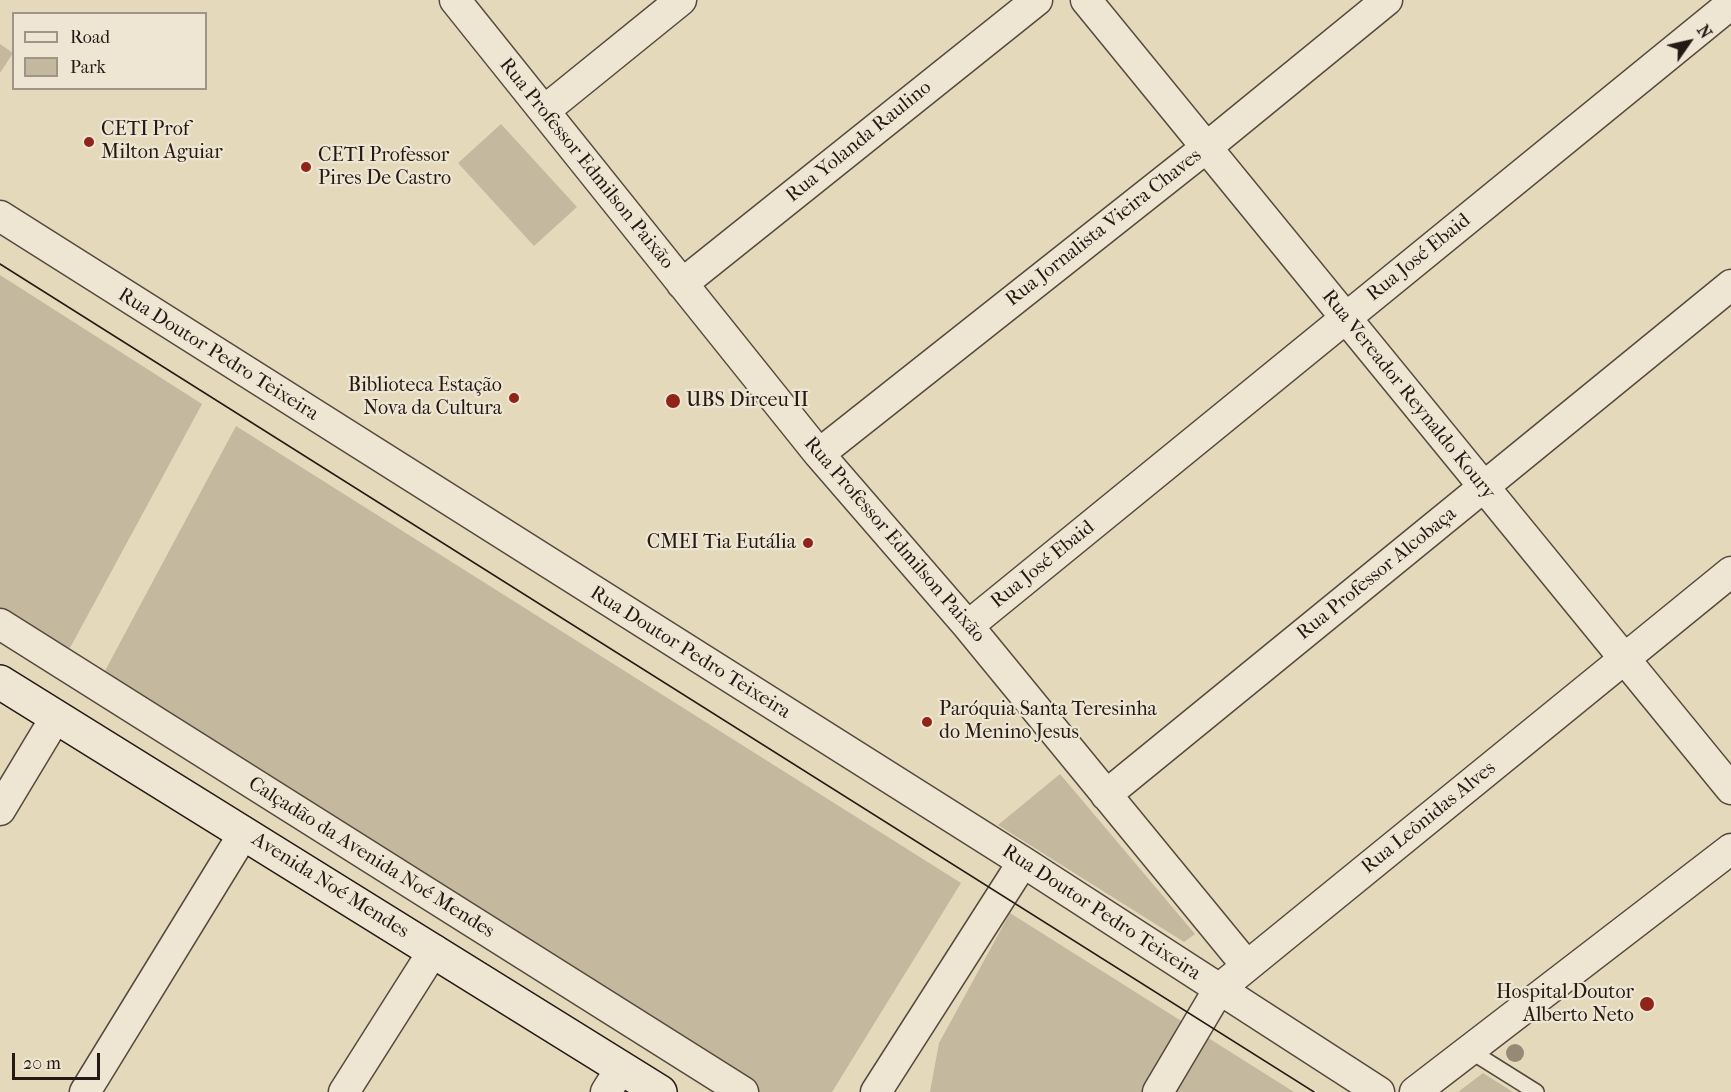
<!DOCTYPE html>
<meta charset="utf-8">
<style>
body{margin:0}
#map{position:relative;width:1731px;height:1092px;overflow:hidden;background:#e5d9bc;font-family:"IM FELL French Canon",serif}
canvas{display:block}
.legend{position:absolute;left:12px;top:12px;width:195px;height:78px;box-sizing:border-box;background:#eee6d3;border:2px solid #9e9487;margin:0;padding:8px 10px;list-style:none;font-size:18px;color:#251914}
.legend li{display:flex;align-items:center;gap:12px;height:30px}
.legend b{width:30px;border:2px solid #9e9487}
.north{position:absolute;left:1659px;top:12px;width:60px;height:60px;-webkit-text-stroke:4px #eee6d3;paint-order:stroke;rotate:56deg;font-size:16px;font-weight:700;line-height:24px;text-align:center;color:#251914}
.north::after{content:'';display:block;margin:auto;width:21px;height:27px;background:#251914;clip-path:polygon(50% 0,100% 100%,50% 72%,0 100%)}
.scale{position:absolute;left:12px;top:1053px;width:88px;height:27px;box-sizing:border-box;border:3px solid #251914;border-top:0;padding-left:8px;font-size:18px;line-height:21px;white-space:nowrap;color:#251914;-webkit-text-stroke:4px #eee6d3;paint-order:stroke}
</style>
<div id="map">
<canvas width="1731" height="1092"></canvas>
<ul class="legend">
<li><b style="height:8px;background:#eee6d3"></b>Road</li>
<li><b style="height:16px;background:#c4b89f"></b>Park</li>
</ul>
<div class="north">N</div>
<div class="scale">20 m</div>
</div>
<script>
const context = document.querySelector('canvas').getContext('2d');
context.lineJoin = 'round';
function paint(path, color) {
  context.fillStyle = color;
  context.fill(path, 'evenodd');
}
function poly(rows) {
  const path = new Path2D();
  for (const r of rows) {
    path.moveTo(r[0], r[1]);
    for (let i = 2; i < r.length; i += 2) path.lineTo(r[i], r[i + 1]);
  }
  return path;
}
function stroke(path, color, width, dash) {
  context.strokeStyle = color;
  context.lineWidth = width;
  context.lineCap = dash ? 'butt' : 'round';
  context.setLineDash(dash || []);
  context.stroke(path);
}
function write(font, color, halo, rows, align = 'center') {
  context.font = font + ' "IM FELL French Canon",serif';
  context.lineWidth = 4.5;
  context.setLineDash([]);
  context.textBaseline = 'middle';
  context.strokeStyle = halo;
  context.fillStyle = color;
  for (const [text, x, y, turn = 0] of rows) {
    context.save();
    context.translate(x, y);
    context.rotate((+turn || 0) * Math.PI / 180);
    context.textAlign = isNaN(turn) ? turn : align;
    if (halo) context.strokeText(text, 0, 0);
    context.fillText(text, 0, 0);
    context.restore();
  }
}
paint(poly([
 [0,44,13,53,0,73],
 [501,124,577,207,534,246,458,163],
 [0,275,202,404,64,659,0,617],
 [236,426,961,883,832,1092,759,1092,99,682],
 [1060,774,1195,934,1184,942,998,825],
 [1010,913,1294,1092,930,1092,939,1043],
 [1483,1073,1513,1092,1458,1092]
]), '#c4b89f');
const lane = poly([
 [1469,1050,1536,1092]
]);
const street = poly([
 [455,0,819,454,968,626,1247,966],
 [1086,0,1731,789],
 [544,111,681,0],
 [0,216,1023,862,1379,1092],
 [682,284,1037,0],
 [819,454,1207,147,1387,0],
 [0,624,743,1092],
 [968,626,1731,4],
 [1106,795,1731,285],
 [0,810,56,717],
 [85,1092,244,833],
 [344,1092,434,950],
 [606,1092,621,1068],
 [876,1092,1023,862],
 [1158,1092,1219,989,1731,572],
 [1415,1092,1731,849]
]);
const secondary = poly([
 [0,682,660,1092]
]);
stroke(lane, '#55493e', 18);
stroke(street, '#55493e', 33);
stroke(secondary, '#251914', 36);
stroke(lane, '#eee6d3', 15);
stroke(street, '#eee6d3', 30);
stroke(secondary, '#eee6d3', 33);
stroke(poly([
 [0,264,1314,1092]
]), '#251914', 1.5);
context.fillStyle = '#968a77';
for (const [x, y] of [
 [1515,1053]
]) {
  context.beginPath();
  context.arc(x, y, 9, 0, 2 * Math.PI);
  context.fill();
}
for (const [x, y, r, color] of [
 [89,142,6,"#8f2418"],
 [306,167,6,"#8f2418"],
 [514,398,6,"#8f2418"],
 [673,401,8,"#8f2418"],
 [808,543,6,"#8f2418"],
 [927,722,6,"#8f2418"],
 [1647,1004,8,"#8f2418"]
]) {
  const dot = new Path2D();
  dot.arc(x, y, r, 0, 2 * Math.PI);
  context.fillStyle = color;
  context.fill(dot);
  stroke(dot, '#eee6d3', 2);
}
write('20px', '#251914', '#eee6d3', [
 ["CETI Prof",101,130],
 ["Milton Aguiar",101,153],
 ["CETI Professor",318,156],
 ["Pires De Castro",318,179],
 ["Biblioteca Estação",502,386,"right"],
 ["Nova da Cultura",502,409,"right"],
 ["UBS Dirceu II",686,401],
 ["CMEI Tia Eutália",796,543,"right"],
 ["Paróquia Santa Teresinha",939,710],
 ["do Menino Jesus",939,733],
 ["Hospital Doutor",1634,993,"right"],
 ["Alberto Neto",1634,1016,"right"]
], 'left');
write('20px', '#251914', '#eee6d3', [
 ["Rua Yolanda Raulino",859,142,-39],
 ["Rua Professor Edmilson Paixão",586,164,51],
 ["Rua Jornalista Vieira Chaves",1104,228,-38],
 ["Rua José Ebaid",1419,258,-39],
 ["Rua Doutor Pedro Teixeira",218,355,32],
 ["Rua Vereador Reynaldo Koury",1408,395,51],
 ["Rua Professor Edmilson Paixão",894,540,49],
 ["Rua José Ebaid",1043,565,-39],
 ["Rua Professor Alcobaça",1377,574,-39],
 ["Rua Doutor Pedro Teixeira",690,653,32],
 ["Rua Leônidas Alves",1429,818,-39],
 ["Calçadão da Avenida Noé Mendes",371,858,32],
 ["Avenida Noé Mendes",330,886,32],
 ["Rua Doutor Pedro Teixeira",1101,913,33]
]);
</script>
